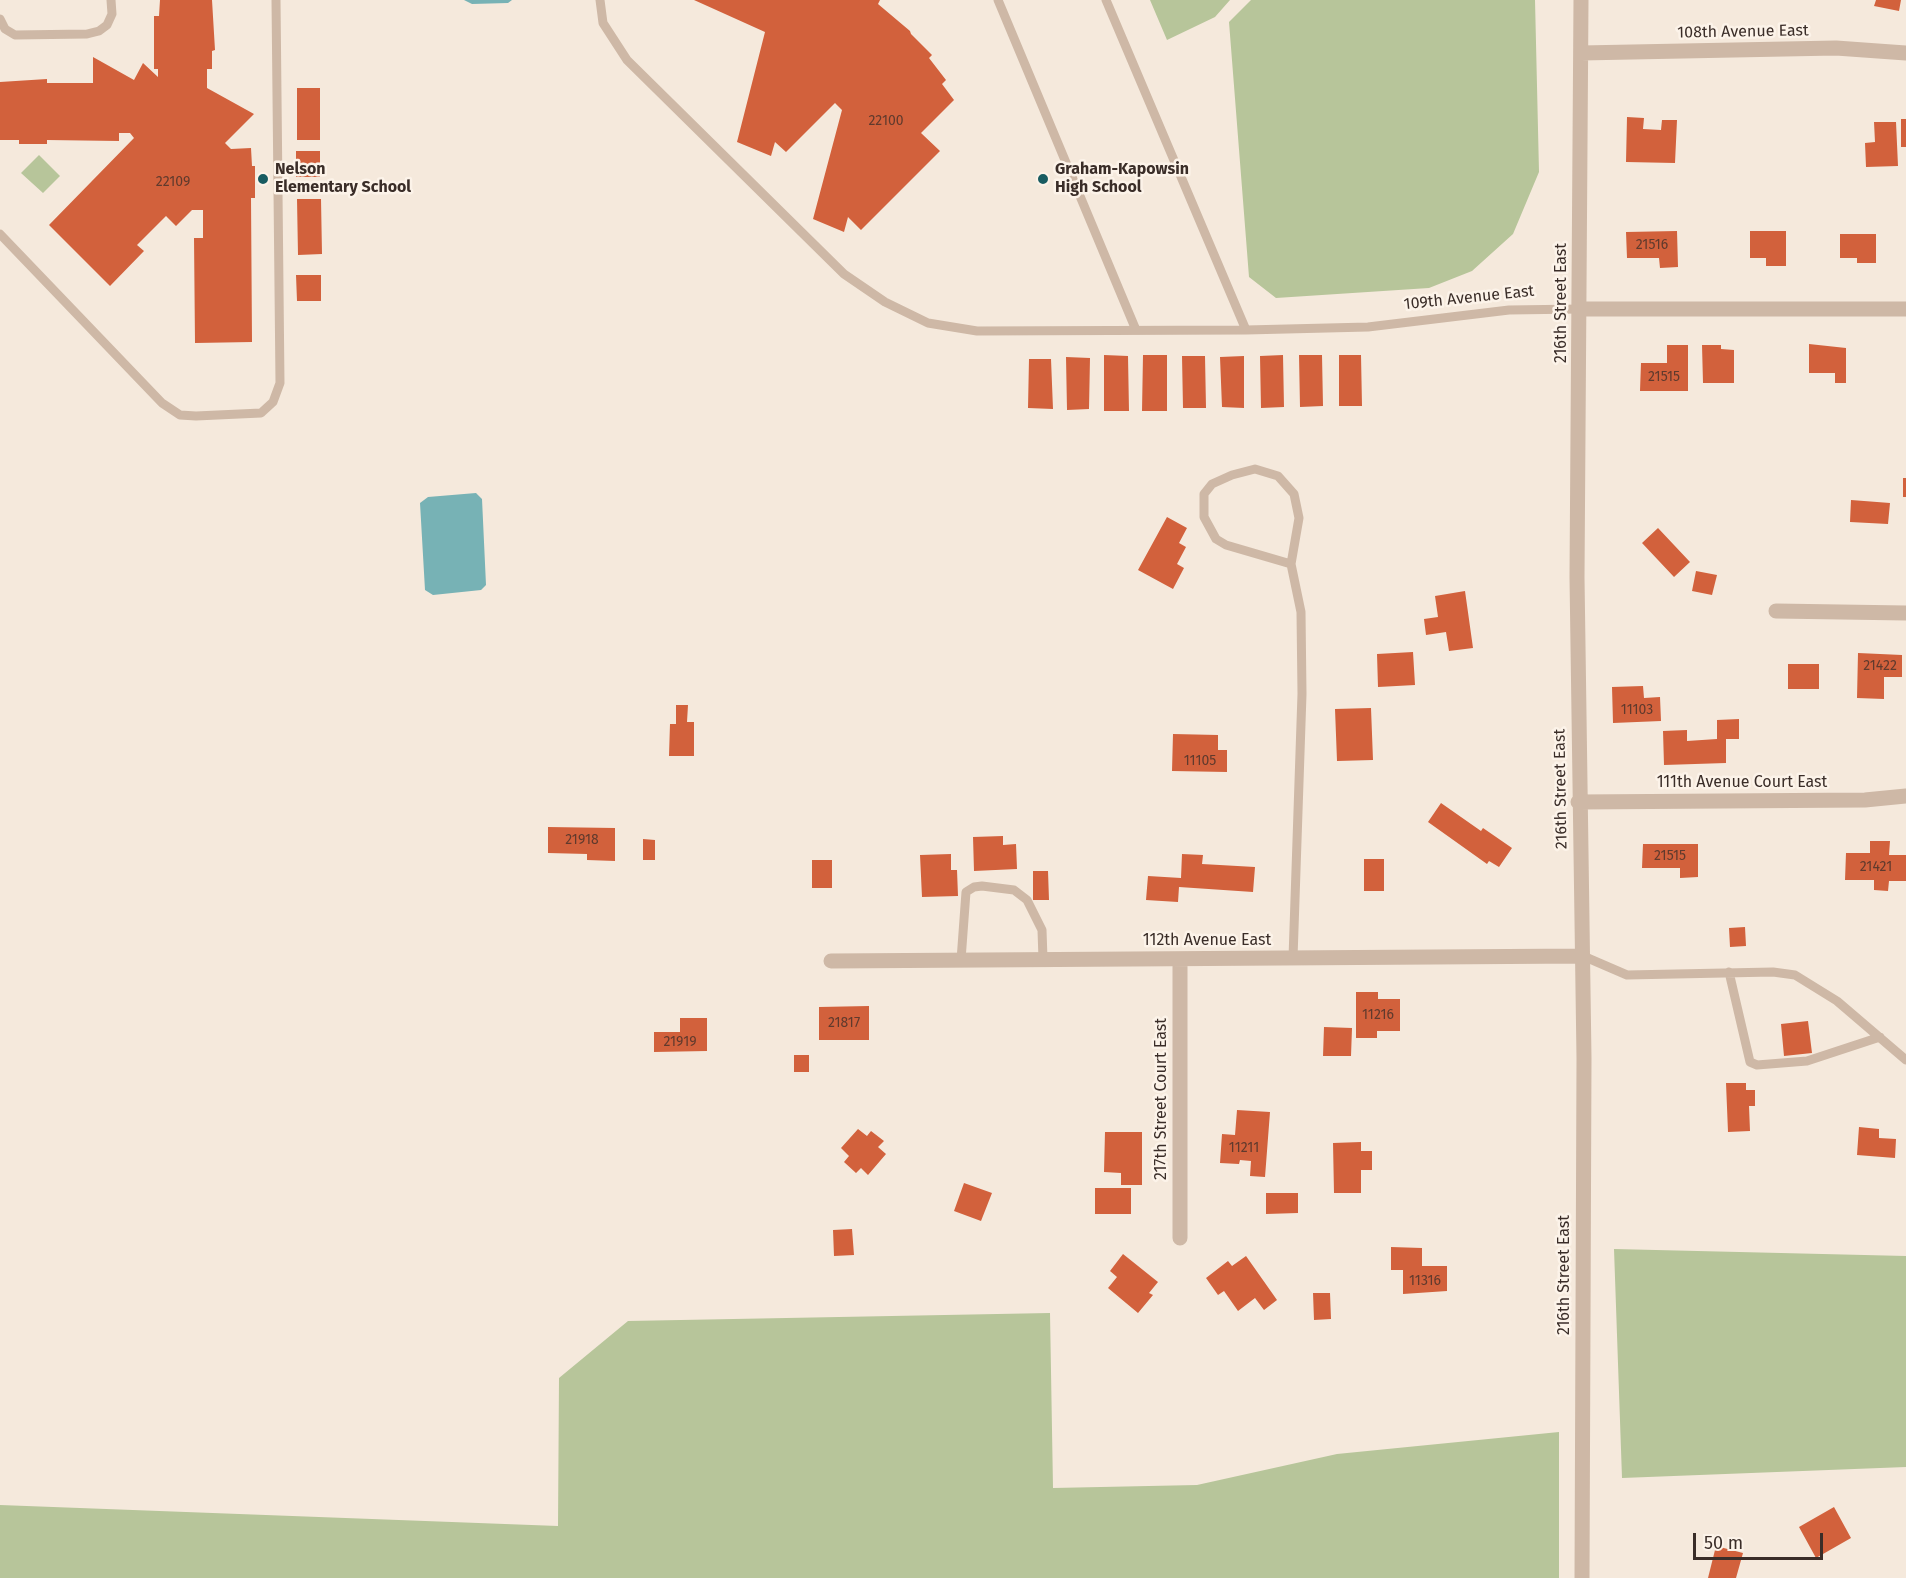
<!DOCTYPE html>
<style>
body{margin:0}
#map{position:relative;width:1906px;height:1578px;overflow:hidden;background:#f5e9dc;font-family:"Fira Sans",sans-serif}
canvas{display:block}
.scale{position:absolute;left:1693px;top:1533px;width:130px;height:27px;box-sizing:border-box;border:3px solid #3a2d28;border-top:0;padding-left:8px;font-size:18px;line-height:21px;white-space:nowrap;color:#3a2d28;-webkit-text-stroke:4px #fcf3e9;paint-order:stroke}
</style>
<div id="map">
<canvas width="1906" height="1578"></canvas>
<div class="scale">50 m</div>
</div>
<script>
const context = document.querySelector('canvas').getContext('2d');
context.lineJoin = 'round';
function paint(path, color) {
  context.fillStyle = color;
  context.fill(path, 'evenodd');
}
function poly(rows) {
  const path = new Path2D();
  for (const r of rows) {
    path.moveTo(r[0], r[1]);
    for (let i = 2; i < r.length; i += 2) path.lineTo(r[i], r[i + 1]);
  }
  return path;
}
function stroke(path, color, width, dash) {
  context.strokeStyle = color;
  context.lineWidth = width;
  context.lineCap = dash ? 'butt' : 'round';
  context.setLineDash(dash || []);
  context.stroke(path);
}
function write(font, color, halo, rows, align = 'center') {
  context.font = font + ' "Fira Sans",sans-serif';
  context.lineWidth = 5;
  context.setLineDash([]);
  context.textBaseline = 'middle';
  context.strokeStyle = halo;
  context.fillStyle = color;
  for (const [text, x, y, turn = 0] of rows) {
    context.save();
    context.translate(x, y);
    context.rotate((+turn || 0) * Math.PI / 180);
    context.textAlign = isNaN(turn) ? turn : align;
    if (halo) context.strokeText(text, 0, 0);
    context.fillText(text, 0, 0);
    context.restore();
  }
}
paint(poly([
 [1150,0,1230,0,1215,17,1167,40],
 [1251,0,1535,0,1539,172,1513,234,1472,271,1429,288,1276,298,1249,277,1229,22],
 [39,155,60,176,43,193,21,173],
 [1614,1249,1906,1256,1906,1467,1622,1478],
 [1050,1313,1053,1488,1197,1485,1337,1454,1559,1432,1559,1578,0,1578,0,1505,558,1526,559,1378,628,1321]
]), '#b7c59a');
paint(poly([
 [464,0,512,0,508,3,472,4],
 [476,493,482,499,486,585,481,590,433,595,425,590,420,503,428,497]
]), '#77b2b5');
paint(poly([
 [160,0,212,0,215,50,212,51,212,69,207,69,207,88,254,114,225,143,231,149,251,148,252,166,255,166,255,198,251,198,252,342,195,343,194,238,203,238,203,210,192,210,176,226,166,216,137,245,144,251,110,286,49,225,134,138,130,133,119,133,119,141,47,140,47,144,19,144,19,140,0,140,0,82,47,79,47,83,93,83,93,57,134,80,143,63,158,77,158,69,154,69,154,16,159,16],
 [694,0,880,0,878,4,910,31,911,34,932,55,929,58,946,80,942,84,954,100,921,133,940,151,861,230,848,217,844,232,813,219,842,110,835,103,786,152,775,142,771,156,737,142,765,32],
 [1876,0,1901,0,1899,11,1874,6],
 [297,88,320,88,320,140,297,140],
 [1627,117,1644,118,1643,129,1661,130,1662,120,1677,120,1675,163,1626,162],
 [1901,119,1906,119,1906,147,1901,147],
 [1874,122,1896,122,1898,166,1866,167,1865,143,1875,142],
 [296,151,320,151,320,177,296,177],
 [297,199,321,199,322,254,298,255],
 [1677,231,1678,267,1660,268,1659,258,1627,258,1626,232],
 [1750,231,1786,231,1786,266,1766,266,1766,258,1750,258],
 [1840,234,1876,234,1876,263,1857,263,1857,258,1840,258],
 [296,275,321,275,321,301,297,301],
 [1809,344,1846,348,1846,383,1835,383,1835,373,1809,373],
 [1667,345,1688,345,1688,391,1640,391,1641,363,1667,363],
 [1702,345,1721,345,1721,349,1734,350,1734,383,1703,383],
 [1104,355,1128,356,1129,411,1104,411],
 [1143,355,1167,355,1167,411,1142,411],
 [1283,355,1284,407,1261,408,1260,356],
 [1299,355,1322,355,1323,406,1300,407],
 [1339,355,1361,355,1362,406,1339,406],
 [1182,356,1205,356,1206,408,1183,408],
 [1244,356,1244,408,1222,407,1220,357],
 [1066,357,1090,358,1089,409,1067,410],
 [1029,359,1051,359,1053,409,1028,408],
 [1903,478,1906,478,1906,497,1903,497],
 [1851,500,1890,503,1888,524,1850,522],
 [1167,517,1187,528,1179,543,1186,547,1177,564,1184,568,1173,589,1138,570],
 [1658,528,1690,562,1674,577,1642,543],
 [1696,571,1717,575,1712,595,1692,591],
 [1465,591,1473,648,1449,651,1446,632,1426,635,1424,619,1438,617,1435,596],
 [1413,652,1415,685,1378,687,1377,654],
 [1858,653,1902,655,1902,677,1884,677,1884,699,1857,698],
 [1788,664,1819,664,1819,689,1788,689],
 [1643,686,1644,698,1660,697,1661,721,1613,723,1612,687],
 [676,705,688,705,687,722,694,722,694,756,669,756,670,724,676,724],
 [1371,708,1373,760,1337,761,1335,709],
 [1739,719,1739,739,1726,739,1726,763,1664,765,1663,731,1687,730,1687,741,1717,739,1717,720],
 [1173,734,1218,735,1218,750,1227,750,1227,772,1172,771],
 [1441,803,1481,831,1483,828,1512,848,1499,867,1489,861,1487,864,1428,822],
 [548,827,615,828,615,861,587,860,587,854,548,853],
 [1003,836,1003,845,1016,844,1017,869,974,871,973,837],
 [643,839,655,840,655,860,643,860],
 [1870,841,1890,841,1889,855,1906,855,1906,881,1889,881,1888,891,1874,890,1874,880,1845,880,1846,853,1870,853],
 [1643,844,1698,844,1698,877,1680,878,1680,868,1642,868],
 [951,854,951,870,957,870,958,896,922,897,920,855],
 [1182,854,1203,855,1202,864,1255,867,1253,892,1179,887,1178,902,1146,900,1148,876,1181,878],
 [1364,859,1384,859,1384,891,1364,891],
 [812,860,832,860,832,888,812,888],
 [1033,871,1048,871,1049,900,1033,900],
 [1745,927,1746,946,1730,947,1729,928],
 [1356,992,1378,992,1378,999,1400,999,1400,1031,1377,1031,1377,1038,1356,1038],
 [869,1006,869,1040,819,1040,819,1007],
 [680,1018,707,1018,707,1051,654,1052,654,1032,680,1032],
 [1808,1021,1812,1053,1784,1056,1781,1024],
 [1324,1027,1352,1028,1351,1056,1323,1056],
 [794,1055,809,1055,809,1072,794,1072],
 [1726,1083,1746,1083,1746,1090,1755,1090,1755,1106,1749,1106,1750,1131,1728,1132],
 [1237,1110,1270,1112,1265,1177,1250,1176,1251,1161,1240,1160,1239,1164,1220,1163,1222,1134,1235,1135],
 [1859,1127,1879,1129,1879,1138,1896,1139,1895,1158,1857,1155],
 [858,1129,867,1136,871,1131,884,1141,878,1147,886,1154,868,1175,861,1168,856,1173,844,1162,849,1156,841,1148],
 [1105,1132,1142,1132,1142,1185,1121,1185,1121,1173,1104,1172],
 [1361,1142,1361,1151,1372,1151,1372,1170,1361,1170,1361,1193,1334,1193,1333,1143],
 [964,1183,992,1193,981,1221,954,1211],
 [1095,1188,1131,1188,1131,1214,1095,1214],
 [1266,1193,1298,1193,1298,1213,1266,1214],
 [852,1229,854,1255,834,1256,833,1230],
 [1391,1247,1422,1248,1422,1266,1447,1266,1447,1291,1403,1294,1403,1270,1391,1270],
 [1123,1254,1158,1282,1149,1293,1153,1295,1138,1313,1108,1288,1117,1277,1110,1271],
 [1246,1256,1277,1300,1264,1310,1255,1298,1238,1311,1224,1291,1218,1295,1206,1278,1228,1261,1232,1266],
 [1313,1293,1330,1293,1331,1319,1314,1320],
 [1834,1507,1851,1538,1816,1558,1799,1527],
 [1716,1546,1743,1553,1736,1578,1708,1578]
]), '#d2613c');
stroke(poly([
 [600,0,603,23,627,60,844,274,885,302,928,323,977,331,1246,330,1368,327,1509,310,1580,309],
 [998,0,1136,330],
 [1106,0,1246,330],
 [0,19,5,29,15,35,87,34,99,31,107,25,112,14,111,0],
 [0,234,162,403,180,415,196,416,261,413,273,402,280,383,276,0],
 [1291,564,1299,518,1294,494,1278,476,1255,469,1232,475,1212,484,1204,494,1204,517,1216,539,1226,545,1291,564,1301,612,1302,694,1293,958],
 [1583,956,1627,975,1773,972,1795,975,1837,1001,1906,1060],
 [961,960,966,892,974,887,982,886,1014,890,1027,900,1042,930,1043,959],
 [1729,972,1750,1062,1757,1065,1807,1061,1880,1037]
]), '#ceb8a6', 9);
stroke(poly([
 [1581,0,1577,577,1584,1058,1582,1578],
 [1581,53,1836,48,1906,53],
 [1580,309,1906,309],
 [1776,611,1906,613],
 [1578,802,1865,800,1906,796],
 [1180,959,1180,1238],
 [831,961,1583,956]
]), '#ceb8a6', 15);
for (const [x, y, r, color] of [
 [263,179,6,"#185b60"],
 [1043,179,6,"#185b60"]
]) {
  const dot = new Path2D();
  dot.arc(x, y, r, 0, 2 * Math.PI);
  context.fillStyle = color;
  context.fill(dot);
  stroke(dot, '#fcf3e9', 2);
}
write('14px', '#603a2d', null, [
 ["22100",886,121],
 ["22109",173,182],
 ["21516",1652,245],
 ["21515",1664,377],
 ["21422",1880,666],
 ["11103",1637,710],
 ["11105",1200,761],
 ["21918",582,840],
 ["21515",1670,856],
 ["21421",1876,867],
 ["11216",1378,1015],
 ["21817",844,1023],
 ["21919",680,1042],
 ["11211",1244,1148],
 ["11316",1425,1281]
]);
write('16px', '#3a2d28', '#fcf3e9', [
 ["108th Avenue East",1743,32,-1],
 ["109th Avenue East",1469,298,-6],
 ["216th Street East",1562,303,-90],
 ["111th Avenue Court East",1742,783],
 ["216th Street East",1561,789,-91],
 ["112th Avenue East",1207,941],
 ["217th Street Court East",1162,1099,-90],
 ["216th Street East",1565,1275,-90]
]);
write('bold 16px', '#3a2d28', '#fcf3e9', [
 ["Nelson",275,170],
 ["Elementary School",275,188],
 ["Graham-Kapowsin",1055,170],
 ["High School",1055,188]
], 'left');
</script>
